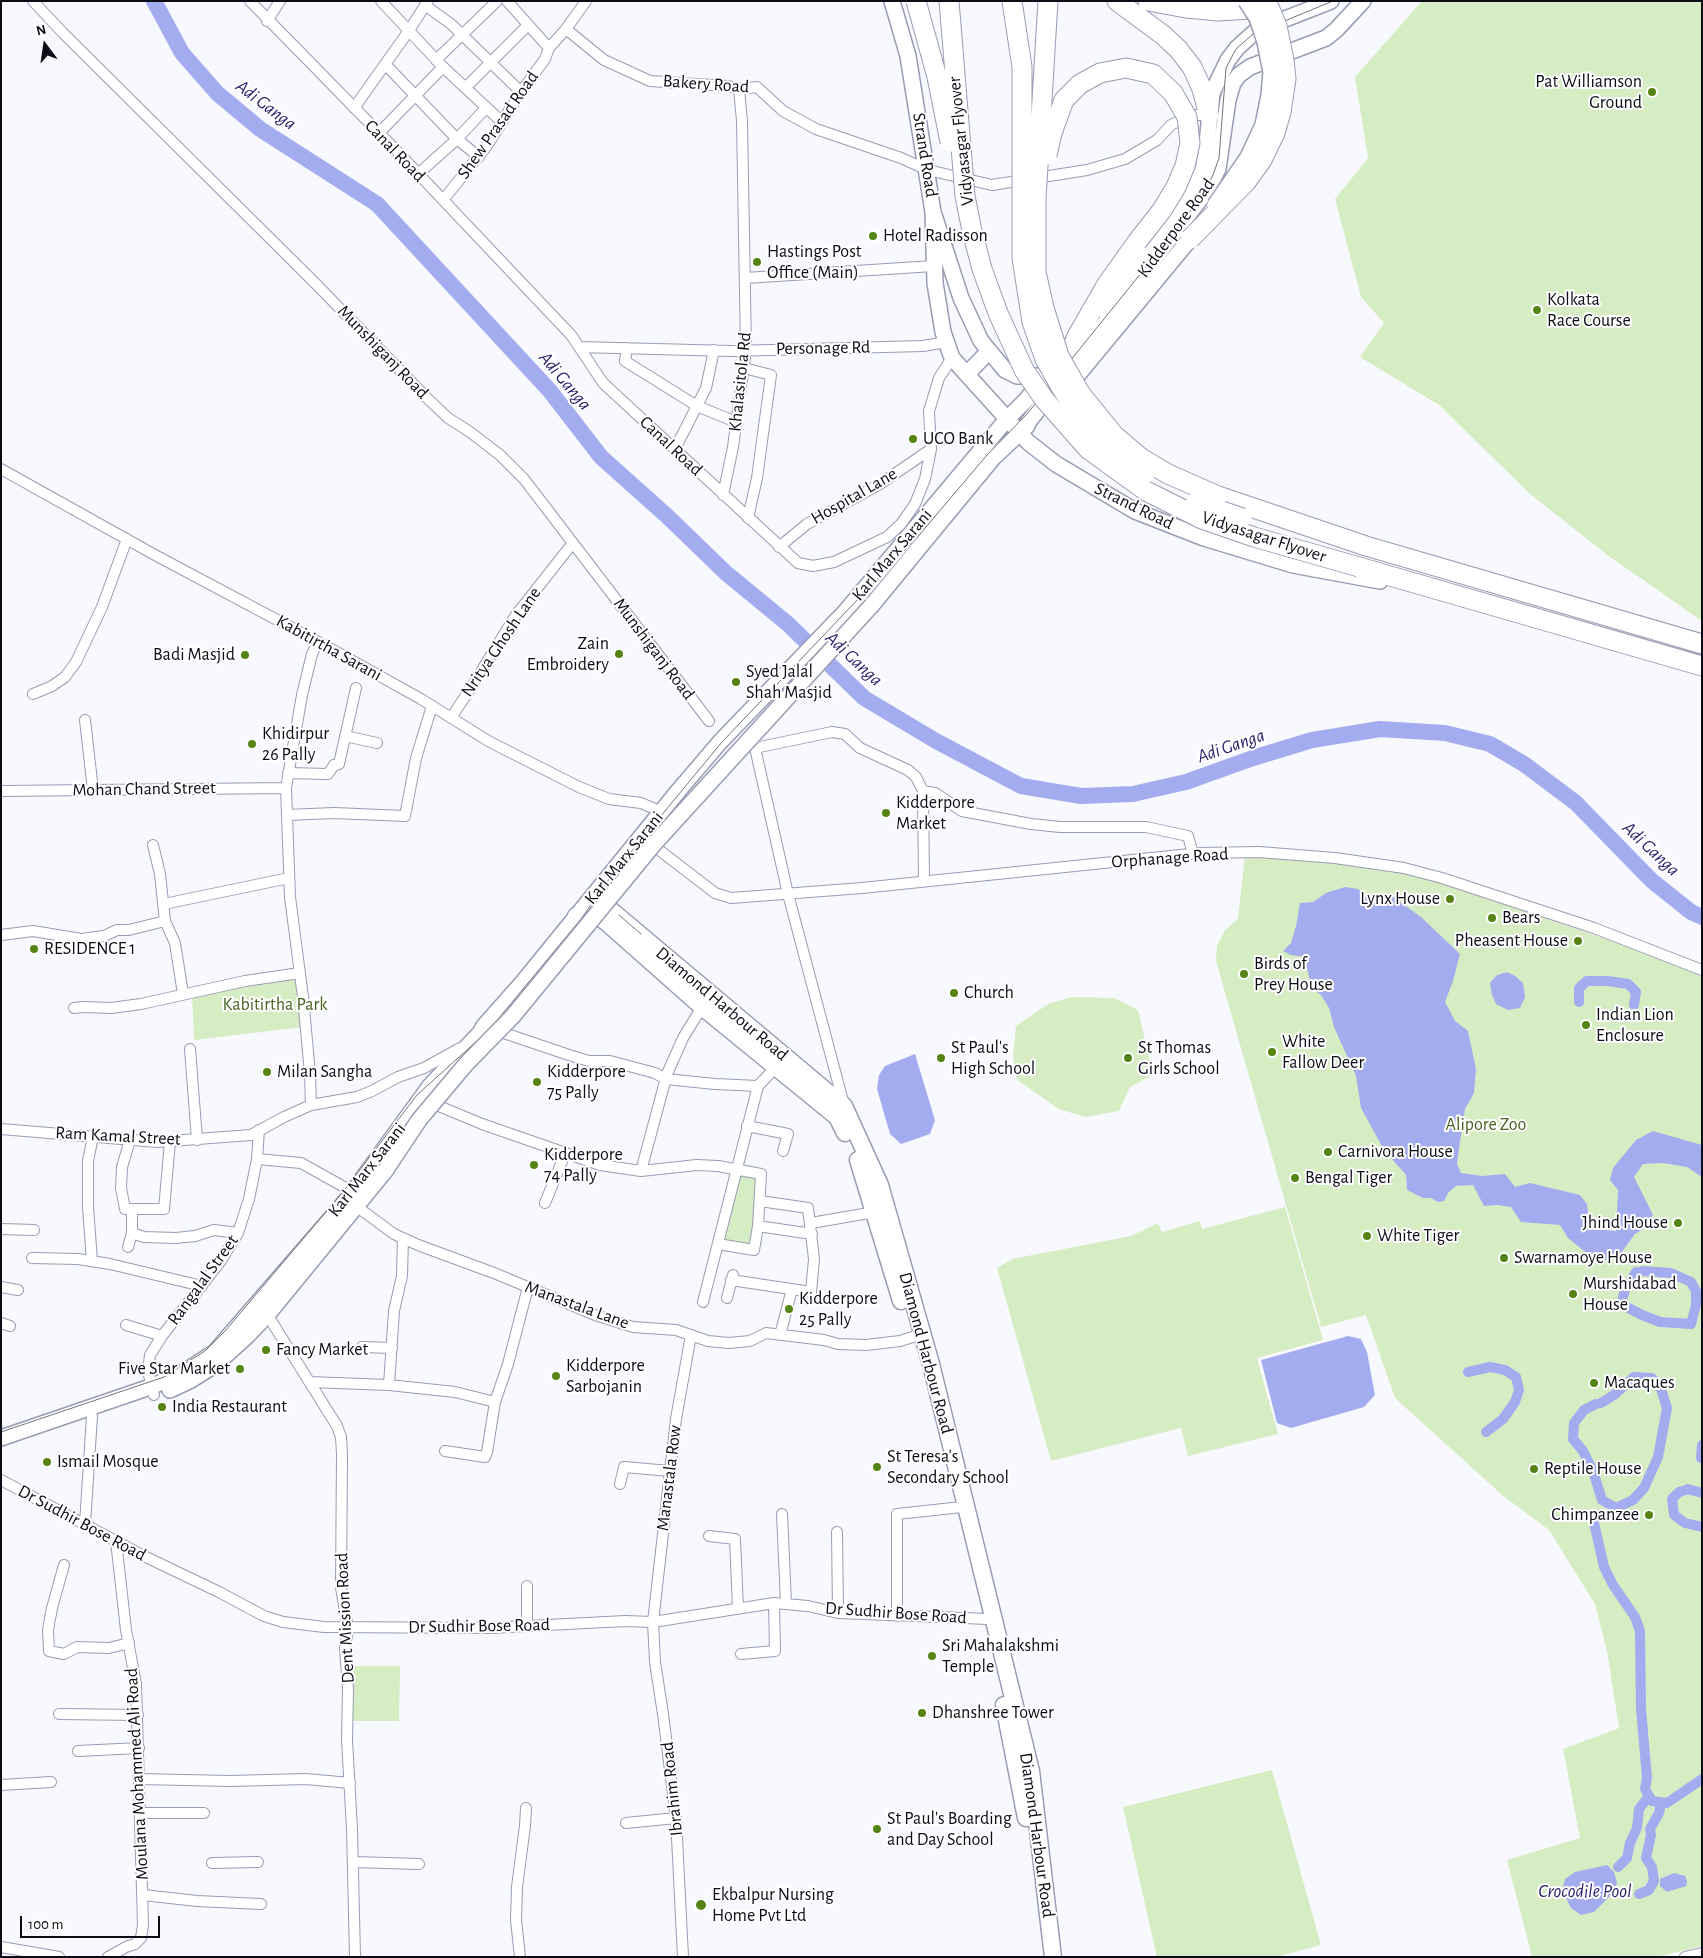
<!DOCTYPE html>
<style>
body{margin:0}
#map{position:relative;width:1703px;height:1958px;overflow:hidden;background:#f8f9fe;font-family:"Alegreya Sans",sans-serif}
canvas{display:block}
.frame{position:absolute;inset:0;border:2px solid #0b0c15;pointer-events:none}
.north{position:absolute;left:20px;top:20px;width:50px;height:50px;-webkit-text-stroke:4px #fff;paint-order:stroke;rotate:346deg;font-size:14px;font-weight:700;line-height:20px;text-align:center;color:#0b0c15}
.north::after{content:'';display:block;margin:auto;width:18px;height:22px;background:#0b0c15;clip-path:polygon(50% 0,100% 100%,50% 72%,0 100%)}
.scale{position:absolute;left:20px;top:1916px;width:140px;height:22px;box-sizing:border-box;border:2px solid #0b0c15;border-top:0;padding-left:6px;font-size:15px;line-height:18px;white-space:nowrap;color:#0b0c15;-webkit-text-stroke:4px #fff;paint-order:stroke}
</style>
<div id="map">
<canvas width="1703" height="1958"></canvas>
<div class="frame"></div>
<div class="north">N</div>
<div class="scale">100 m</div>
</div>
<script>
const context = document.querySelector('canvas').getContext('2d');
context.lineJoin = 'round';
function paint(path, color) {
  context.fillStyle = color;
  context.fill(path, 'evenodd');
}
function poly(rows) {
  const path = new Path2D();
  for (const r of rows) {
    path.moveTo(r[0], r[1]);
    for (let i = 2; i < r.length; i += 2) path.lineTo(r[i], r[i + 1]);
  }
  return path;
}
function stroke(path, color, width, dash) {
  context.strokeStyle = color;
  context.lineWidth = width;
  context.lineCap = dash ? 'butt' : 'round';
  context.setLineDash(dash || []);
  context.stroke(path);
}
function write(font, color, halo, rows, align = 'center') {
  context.font = font + ' "Alegreya Sans",sans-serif';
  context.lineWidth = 4;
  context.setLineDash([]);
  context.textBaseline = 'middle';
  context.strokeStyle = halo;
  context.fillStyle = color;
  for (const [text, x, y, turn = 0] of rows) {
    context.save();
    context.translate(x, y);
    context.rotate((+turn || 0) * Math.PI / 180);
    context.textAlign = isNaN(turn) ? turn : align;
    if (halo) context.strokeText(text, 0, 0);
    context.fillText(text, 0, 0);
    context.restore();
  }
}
paint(poly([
 [1422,1,1702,1,1702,621,1610,557,1530,494,1439,405,1360,357,1384,323,1361,297,1335,199,1368,158,1355,77],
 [1245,854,1261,854,1403,870,1606,939,1702,975,1702,1946,1657,1957,1532,1957,1507,1860,1580,1838,1563,1749,1619,1728,1607,1651,1595,1604,1549,1530,1502,1495,1395,1398,1366,1315,1321,1327,1216,961,1217,946,1225,930,1238,919],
 [298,975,304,1027,194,1040,192,996],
 [1072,997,1114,998,1138,1010,1153,1075,1130,1087,1119,1111,1085,1117,1059,1109,1017,1080,1013,1056,1016,1026,1048,1004],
 [739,1172,759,1176,752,1247,721,1243],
 [1285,1207,1323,1340,1257,1358,1278,1434,1188,1456,1181,1428,1051,1461,997,1268,1012,1259,1131,1236,1158,1223,1162,1232,1200,1221,1202,1229],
 [352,1666,400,1666,399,1721,350,1721],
 [1272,1770,1321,1945,1276,1957,1157,1957,1123,1807]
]), '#d6edc4');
paint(poly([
 [1345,887,1358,889,1370,900,1381,896,1393,897,1421,917,1460,954,1453,981,1445,1002,1455,1021,1468,1031,1476,1069,1474,1093,1465,1109,1460,1142,1457,1164,1461,1173,1482,1176,1505,1174,1515,1187,1530,1183,1580,1195,1587,1204,1589,1220,1605,1230,1616,1231,1618,1190,1610,1180,1613,1168,1636,1140,1653,1131,1702,1145,1702,1177,1687,1167,1663,1163,1643,1164,1634,1177,1653,1215,1645,1228,1635,1234,1621,1253,1602,1262,1589,1255,1568,1238,1560,1225,1521,1222,1511,1207,1497,1205,1484,1206,1473,1185,1456,1186,1448,1193,1444,1201,1438,1202,1431,1198,1423,1198,1407,1190,1406,1175,1384,1150,1361,1108,1356,1076,1334,1027,1329,1008,1321,995,1311,987,1305,957,1291,955,1283,951,1291,943,1296,926,1300,903,1313,902,1326,893],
 [1507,972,1515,976,1523,983,1525,997,1520,1008,1508,1010,1496,1004,1492,995,1490,983,1497,975],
 [915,1054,935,1120,930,1134,901,1144,890,1134,877,1089,879,1075,885,1066],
 [1348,1336,1361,1339,1367,1352,1375,1395,1364,1407,1291,1428,1277,1423,1261,1360],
 [1607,1865,1614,1872,1617,1883,1614,1892,1594,1912,1581,1915,1571,1908,1562,1890,1565,1879,1575,1872],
 [1674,1873,1685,1876,1687,1881,1686,1886,1667,1892,1660,1886,1660,1879]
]), '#a4acf0');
stroke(poly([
 [1579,1002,1579,988,1587,981,1608,981,1628,984,1636,992,1634,1005],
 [1636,1272,1625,1290,1621,1304,1642,1315,1660,1322,1691,1324,1696,1305,1696,1291,1691,1282,1671,1273,1642,1271],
 [1468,1372,1490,1367,1505,1370,1516,1377,1519,1390,1515,1402,1503,1419,1486,1432],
 [1596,1404,1584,1410,1574,1423,1573,1439,1583,1451,1593,1471,1602,1500,1616,1508,1633,1500,1644,1488,1658,1457,1667,1408,1661,1389,1652,1378,1634,1377,1614,1395,1601,1403],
 [1701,1458,1702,1445],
 [1688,1489,1702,1493],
 [1686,1490,1679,1492,1672,1499,1674,1515,1685,1523,1702,1527],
 [1592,1514,1604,1567,1613,1585,1635,1617,1640,1631,1641,1709,1647,1778,1645,1789,1652,1801,1667,1803,1702,1779],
 [1618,1867,1627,1858,1630,1843,1637,1828,1639,1809,1649,1796],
 [1639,1894,1649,1890,1654,1881,1652,1867,1646,1858,1651,1835,1650,1829,1659,1813,1661,1803]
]), '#a4acf0', 10);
stroke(poly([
 [154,1,182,53,217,93,260,129,377,204,550,391,601,457,667,516,726,573,788,624,864,698,936,741,1021,786,1081,796,1133,794,1186,782,1253,758,1312,740,1380,729,1445,733,1490,744,1524,764,1576,803,1651,880,1691,912,1702,917]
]), '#a4acf0', 16);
const street = poly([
 [33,1,62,32,313,281,427,398,448,418,470,432,500,455,524,479,709,721],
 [250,1,391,145,571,335,603,383,798,563,813,566,834,562,887,537,901,524,915,504,925,479,931,449,929,411,939,378,952,358],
 [381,1,443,67,502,122],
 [507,1,549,48,566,29,604,60,650,81,728,86,739,89,757,87,783,111,816,129,901,158,928,170,992,185,1087,170,1125,159,1157,140,1171,125,1191,115,1209,115],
 [426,6,451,24,521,92],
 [267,21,280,1],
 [566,29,586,1],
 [436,60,497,1],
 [385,64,457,139,479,157],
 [465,88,528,25],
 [354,108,408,32,428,1],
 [379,133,443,67],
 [418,174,456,140,486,108],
 [443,200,486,147,521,92,545,59,549,48],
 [745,278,934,266],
 [579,347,731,351,923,346,946,342],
 [627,348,625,361,697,406,736,422],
 [744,368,771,375,757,478,748,518],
 [675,449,706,388,714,350],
 [1,469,155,555,326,646,421,699,490,742,579,787,609,799,641,803,662,812],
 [723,495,733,447,746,350,742,121,739,89],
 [779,547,807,524,880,484,931,449],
 [33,694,52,686,65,677,76,662,102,607,127,539],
 [451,718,474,683,516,615,572,544],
 [85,720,93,790],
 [345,736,377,743],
 [288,773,328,774,334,765,339,764,356,688],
 [1,791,286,788],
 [923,791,935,793,962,811,1031,824,1060,827,1146,827,1188,836,1193,854],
 [287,815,334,813,405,816,416,758,432,706],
 [650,843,715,893,731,898,862,888,1200,853,1259,852,1335,858,1404,868,1442,878,1594,928,1702,970],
 [164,904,289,878],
 [165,921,175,943,183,994],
 [1,935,33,931,81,939,104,936,117,930,129,930,165,921,160,874,153,845],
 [74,1008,84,1007,111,1008,141,1004,245,981,300,973],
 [495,1030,572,1056,589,1061,610,1061,655,1073,666,1079,715,1084,758,1086],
 [190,1049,197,1140],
 [429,1102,482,1124,600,1165,641,1171,697,1165,718,1166,761,1174,758,1226,754,1250,718,1244],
 [311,1105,310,1074,303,997,290,897,286,788,302,695,312,654,318,642],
 [844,1105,788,894,755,748,832,732,845,734,860,748,908,770,916,777,923,791,924,881],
 [747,1126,788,1134,783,1151],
 [1,1129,157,1142,251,1135,284,1117,311,1105,357,1097,372,1091,398,1077,424,1068,460,1048],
 [130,1140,122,1167,121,1188,125,1209,164,1209,170,1142],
 [257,1159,301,1163,346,1188],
 [641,1171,667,1074,683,1038,702,1007],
 [352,1203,394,1234,418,1245,494,1273,595,1315,633,1327,676,1330,708,1341,729,1343,750,1341,766,1333,824,1340,838,1344,866,1345,900,1341,922,1334],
 [545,1203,565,1154],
 [811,1223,875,1212],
 [758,1226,812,1234],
 [1,1229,34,1230],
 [132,1233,144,1237,176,1238,195,1236,214,1230,238,1233],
 [128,1247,132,1233,132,1209],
 [32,1258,78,1259,110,1264,202,1286],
 [92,1261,88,1207,88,1161,93,1136],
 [731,1280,811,1292,814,1259,808,1208,760,1201],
 [1,1287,18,1290],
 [727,1298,733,1275],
 [703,1302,758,1086,776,1067],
 [265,1311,337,1426,341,1437,342,1454,341,1588,348,1628,345,1648,348,1689,347,1740,352,1829,355,1957],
 [1,1323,10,1326],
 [126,1325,162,1336],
 [780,1335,792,1289],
 [362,1347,392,1348],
 [310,1382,389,1385,455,1392,495,1402],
 [389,1385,394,1311,402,1276,403,1238],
 [154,1395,148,1371,150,1355,162,1336,220,1262,238,1233,249,1199,257,1159,259,1130],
 [445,1451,485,1457,487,1452,495,1402,508,1364,528,1287],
 [1,1480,146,1557,219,1592,264,1616,283,1622,324,1627,490,1628,625,1621,653,1622,774,1603,808,1606,838,1613,988,1619],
 [620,1484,624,1467,670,1471],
 [782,1514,786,1603],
 [85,1524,92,1416,89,1408],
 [837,1532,838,1613],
 [709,1536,735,1539,738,1608],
 [64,1565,52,1608,48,1630,49,1651,64,1654,77,1647,109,1648,129,1643],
 [527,1586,527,1626],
 [897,1616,897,1514,962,1507],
 [741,1654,775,1651,774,1603],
 [59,1714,138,1715],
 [78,1751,139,1748],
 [140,1779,230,1781,306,1779,350,1783],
 [1,1785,51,1782],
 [140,1813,204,1813],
 [626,1823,676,1818],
 [353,1862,419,1864],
 [212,1863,258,1862],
 [143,1895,197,1901,261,1904],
 [1,1947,59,1957],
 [108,1957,126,1947,135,1944,141,1938,143,1925,136,1684,126,1630,116,1541],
 [520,1957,516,1920,517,1887,525,1826,526,1808],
 [683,1957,676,1818,663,1714,655,1662,653,1622,676,1419,691,1335],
 [1685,1957,1702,1953]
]);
const secondary = poly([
 [892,1,908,56,933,212,961,298,981,341,1005,370,1017,376,1036,376],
 [933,212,935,283,943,332,952,358,1028,442,1056,464,1135,511,1204,538,1293,565,1380,581],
 [1100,309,1192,191,1203,170,1206,154,1212,93,1228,60,1237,48,1257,30,1331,1],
 [967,374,989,351],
 [1067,388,1190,239],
 [1020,433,1208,189,1218,169,1228,100,1233,83,1239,75,1250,67,1326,38,1336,30,1363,1],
 [859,608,872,605,993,458,1027,426],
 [170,1390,191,1380,215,1365,247,1336,268,1314,385,1171],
 [1,1438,153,1386,184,1372,215,1352,347,1200,430,1086,480,1033,484,1026,523,982,679,790,720,742,845,612,1007,419,1027,399,1082,331]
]);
const primary = poly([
 [594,896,844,1106,880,1185,931,1364,1031,1771,1053,1957],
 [576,916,598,917,606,922,702,1007,837,1117,845,1133],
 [858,1160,901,1301],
 [1004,1705,1026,1818]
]);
const highway = poly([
 [1117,1,1163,35,1178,49,1192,67,1202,89,1209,115],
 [1148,1,1186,8,1218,11,1250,9,1267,4],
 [1076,338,1107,284,1137,242],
 [1218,496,1366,546,1702,644],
 [1359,567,1702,666]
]);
stroke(street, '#989cb5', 12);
stroke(secondary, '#989cb5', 18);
stroke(primary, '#989cb5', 19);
stroke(highway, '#989cb5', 21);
stroke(street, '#fff', 10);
stroke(secondary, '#fff', 15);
stroke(primary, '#fff', 16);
stroke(highway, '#fff', 19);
stroke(poly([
 [619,915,641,934],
 [1,1432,164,1377,205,1351,226,1330,346,1188,417,1095,489,1030,581,919,612,875,722,742,920,534,987,455,1027,414,1176,230,1204,193,1213,175,1219,158,1226,68,1236,49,1253,34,1333,1]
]), '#73747b', 1);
const secondaryBridge = poly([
 [1215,205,1248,157,1263,125,1269,95,1271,72,1265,42,1257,18,1246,1],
 [385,1171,419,1120,466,1064,513,1016,654,844,872,605]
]);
const highwayBridge = poly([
 [916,1,937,77,950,142],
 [949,1,965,196,972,231,982,269,998,313,1024,370,1044,399,1088,449,1146,491,1202,519,1254,537,1359,567],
 [1012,1,1022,67,1022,258,1032,322,1045,359,1062,389,1086,424,1108,445,1145,474],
 [1048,1,1036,199,1036,272,1044,308,1059,356,1080,393,1114,435,1141,458,1168,474,1218,496],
 [1047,155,1052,133,1064,100,1080,84,1100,73,1126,68,1153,74,1173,93,1187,117,1190,143,1185,166,1176,187,1162,210,1137,242],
 [1190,239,1246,182,1262,160,1275,133,1281,112,1286,79,1284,60,1277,26,1269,7,1264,1],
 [1196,502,1242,518]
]);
stroke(secondaryBridge, '#989cb5', 18, []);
stroke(highwayBridge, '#989cb5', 21, []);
stroke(secondaryBridge, '#fff', 15);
stroke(highwayBridge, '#fff', 19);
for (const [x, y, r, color] of [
 [1652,92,5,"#558415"],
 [873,236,5,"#558415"],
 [757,262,5,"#558415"],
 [1537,310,5,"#558415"],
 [913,439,5,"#558415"],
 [619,654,5,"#558415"],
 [245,655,5,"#558415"],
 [736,682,5,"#558415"],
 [252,744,5,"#558415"],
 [886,813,5,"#558415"],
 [1450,899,5,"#558415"],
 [1492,918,5,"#558415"],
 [1578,941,5,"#558415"],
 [34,949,5,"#558415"],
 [1244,974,5,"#558415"],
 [954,993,5,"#558415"],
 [1586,1025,5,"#558415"],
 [1272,1052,5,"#558415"],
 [941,1058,5,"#558415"],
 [1128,1058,5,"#558415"],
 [267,1072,5,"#558415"],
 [537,1082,5,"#558415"],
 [1328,1152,5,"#558415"],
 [534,1165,5,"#558415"],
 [1295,1178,5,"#558415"],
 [1678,1223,5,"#558415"],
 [1367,1236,5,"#558415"],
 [1504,1258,5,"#558415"],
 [1573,1294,5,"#558415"],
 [789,1309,5,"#558415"],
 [266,1350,5,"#558415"],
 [240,1369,5,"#558415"],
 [556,1376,5,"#558415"],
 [1594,1383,5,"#558415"],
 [162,1407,5,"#558415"],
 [47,1462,5,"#558415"],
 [877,1467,5,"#558415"],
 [1534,1469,5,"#558415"],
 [1649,1515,5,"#558415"],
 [932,1656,5,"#558415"],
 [922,1713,5,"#558415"],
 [877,1829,5,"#558415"],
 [701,1905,6,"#558415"]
]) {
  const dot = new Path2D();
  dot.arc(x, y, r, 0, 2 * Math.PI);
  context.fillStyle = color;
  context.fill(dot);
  stroke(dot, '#fff', 2);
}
write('18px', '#0b0c15', '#fff', [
 ["Pat Williamson",1642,82,"right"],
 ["Ground",1642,103,"right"],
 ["Hotel Radisson",883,236],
 ["Hastings Post",767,252],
 ["Office (Main)",767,273],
 ["Kolkata",1547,300],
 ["Race Course",1547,321],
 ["UCO Bank",923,439],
 ["Zain",609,644,"right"],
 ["Embroidery",609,665,"right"],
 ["Badi Masjid",235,655,"right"],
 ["Syed Jalal",746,672],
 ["Shah Masjid",746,693],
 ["Khidirpur",262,734],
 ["26 Pally",262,755],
 ["Kidderpore",896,803],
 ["Market",896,824],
 ["Lynx House",1440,899,"right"],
 ["Bears",1502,918],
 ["Pheasent House",1568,941,"right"],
 ["RESIDENCE 1",44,949],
 ["Birds of",1254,964],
 ["Prey House",1254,985],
 ["Church",964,993],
 ["Indian Lion",1596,1015],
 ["Enclosure",1596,1036],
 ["White",1282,1042],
 ["Fallow Deer",1282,1063],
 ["St Paul's",951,1048],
 ["High School",951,1069],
 ["St Thomas",1138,1048],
 ["Girls School",1138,1069],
 ["Milan Sangha",277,1072],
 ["Kidderpore",547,1072],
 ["75 Pally",547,1093],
 ["Carnivora House",1338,1152],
 ["Kidderpore",544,1155],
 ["74 Pally",544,1176],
 ["Bengal Tiger",1305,1178],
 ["Jhind House",1668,1223,"right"],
 ["White Tiger",1377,1236],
 ["Swarnamoye House",1514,1258],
 ["Murshidabad",1583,1284],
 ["House",1583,1305],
 ["Kidderpore",799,1299],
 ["25 Pally",799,1320],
 ["Fancy Market",276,1350],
 ["Kidderpore",566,1366],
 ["Sarbojanin",566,1387],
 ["Five Star Market",230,1369,"right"],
 ["Macaques",1604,1383],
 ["India Restaurant",172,1407],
 ["St Teresa's",887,1457],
 ["Secondary School",887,1478],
 ["Ismail Mosque",57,1462],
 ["Reptile House",1544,1469],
 ["Chimpanzee",1639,1515,"right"],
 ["Sri Mahalakshmi",942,1646],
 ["Temple",942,1667],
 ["Dhanshree Tower",932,1713],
 ["St Paul's Boarding",887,1819],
 ["and Day School",887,1840],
 ["Ekbalpur Nursing",712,1895],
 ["Home Pvt Ltd",712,1916]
], 'left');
write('18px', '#0b0c15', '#fff', [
 ["Bakery Road",706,84,4],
 ["Shew Prasad Road",498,125,-55],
 ["Vidyasagar Flyover",961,141,-96],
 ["Canal Road",395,151,46],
 ["Strand Road",925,155,81],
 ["Kidderpore Road",1176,228,-54],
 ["Personage Rd",823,348,-1],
 ["Munshiganj Road",383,352,46],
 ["Khalasitola Rd",740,382,-84],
 ["Canal Road",671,446,43],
 ["Hospital Lane",854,496,-30],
 ["Strand Road",1134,506,26],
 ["Vidyasagar Flyover",1264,537,18],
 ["Karl Marx Sarani",892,555,-50],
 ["Nritya Ghosh Lane",501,642,-56],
 ["Kabitirtha Sarani",329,648,29],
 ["Munshiganj Road",654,649,53],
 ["Mohan Chand Street",144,789,-1],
 ["Karl Marx Sarani",624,858,-51],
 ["Orphanage Road",1170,858,-4],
 ["Diamond Harbour Road",722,1004,40],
 ["Ram Kamal Street",118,1136,3],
 ["Karl Marx Sarani",367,1170,-52],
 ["Rangalal Street",203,1280,-54],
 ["Manastala Lane",577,1305,20],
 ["Diamond Harbour Road",926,1353,75],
 ["Manastala Row",669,1478,-83],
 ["Dr Sudhir Bose Road",82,1523,28],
 ["Dr Sudhir Bose Road",896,1613,4],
 ["Dent Mission Road",345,1618,-93],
 ["Dr Sudhir Bose Road",479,1626,-1],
 ["Moulana Mohammed Ali Road",137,1774,-93],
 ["Ibrahim Road",672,1789,-96],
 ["Diamond Harbour Road",1037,1835,82]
]);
write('18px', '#43631f', '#fff', [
 ["Kabitirtha Park",275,1005],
 ["Alipore Zoo",1486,1125]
]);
write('italic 19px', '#231d6a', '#fff', [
 ["Adi Ganga",266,105,37],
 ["Adi Ganga",565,381,50],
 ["Adi Ganga",854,659,43],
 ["Adi Ganga",1231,746,-19],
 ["Adi Ganga",1651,849,43],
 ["Crocodile Pool",1585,1891]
]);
</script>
